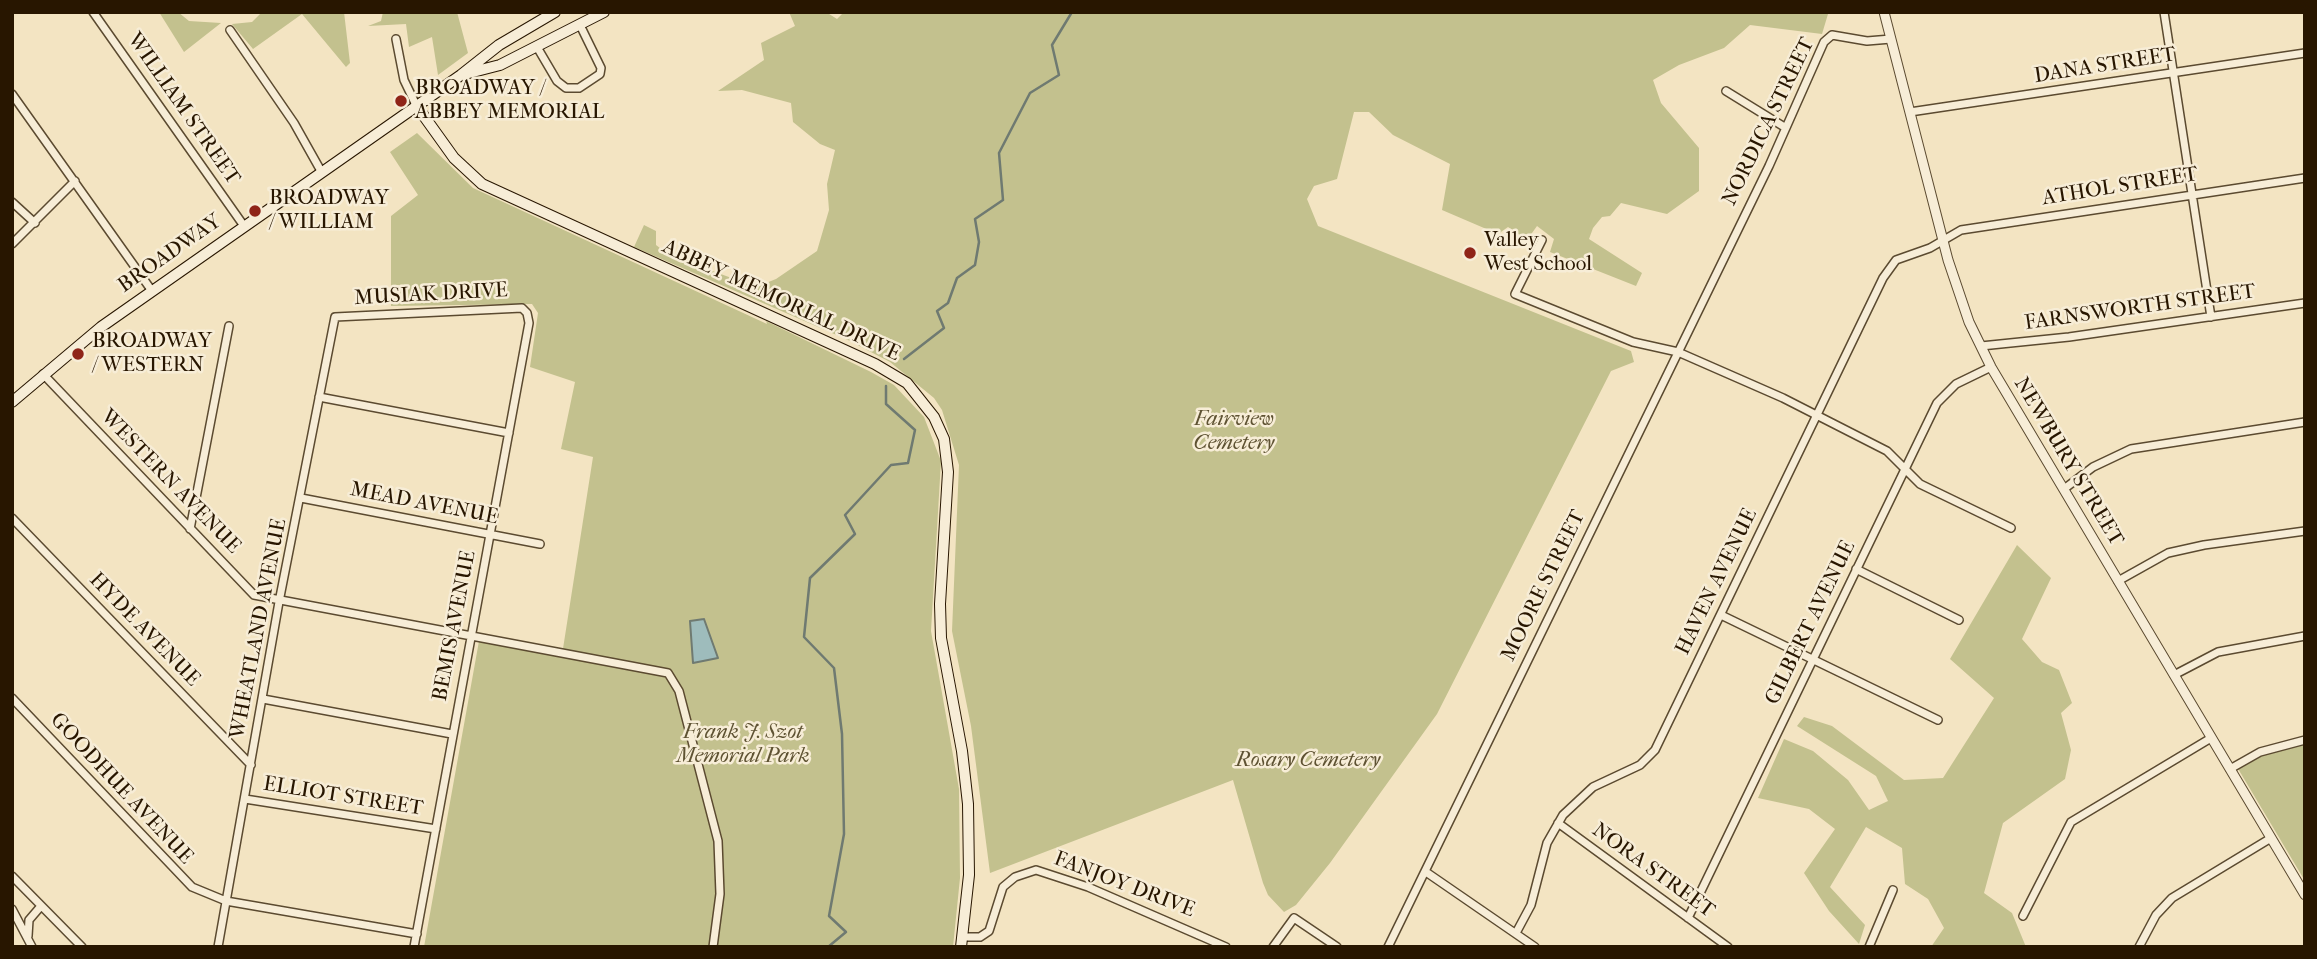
<!DOCTYPE html>
<style>
body{margin:0}
#map{position:relative;width:2317px;height:959px;overflow:hidden;background:#f3e4c2;font-family:"IM FELL French Canon",serif}
canvas{display:block}
.frame{position:absolute;inset:0;border:14px solid #281600;pointer-events:none}
</style>
<div id="map">
<canvas width="2317" height="959"></canvas>
<div class="frame"></div>
</div>
<script>
const context = document.querySelector('canvas').getContext('2d');
context.lineJoin = 'round';
function paint(path, color) {
  context.fillStyle = color;
  context.fill(path, 'evenodd');
}
function poly(rows) {
  const path = new Path2D();
  for (const r of rows) {
    path.moveTo(r[0], r[1]);
    for (let i = 2; i < r.length; i += 2) path.lineTo(r[i], r[i + 1]);
  }
  return path;
}
function stroke(path, color, width, dash) {
  context.strokeStyle = color;
  context.lineWidth = width;
  context.lineCap = dash ? 'butt' : 'round';
  context.setLineDash(dash || []);
  context.stroke(path);
}
function write(font, color, halo, rows, align = 'center') {
  context.font = font + ' "IM FELL French Canon",serif';
  context.lineWidth = 5;
  context.setLineDash([]);
  context.textBaseline = 'middle';
  context.strokeStyle = halo;
  context.fillStyle = color;
  for (const [text, x, y, turn = 0] of rows) {
    context.save();
    context.translate(x, y);
    context.rotate((+turn || 0) * Math.PI / 180);
    context.textAlign = isNaN(turn) ? turn : align;
    if (halo) context.strokeText(text, 0, 0);
    context.fillText(text, 0, 0);
    context.restore();
  }
}
paint(poly([
 [159,12,178,12,189,21,221,23,184,52],
 [262,12,344,12,350,63,346,67,302,14,253,49,232,24,252,22],
 [383,12,457,12,468,53,438,75,432,37,409,47,406,24,368,26,381,21],
 [789,12,826,12,837,19,844,12,1828,14,1822,34,1750,25,1724,48,1679,65,1653,80,1661,103,1699,148,1699,191,1667,214,1621,203,1610,216,1602,217,1593,228,1589,239,1642,273,1636,286,1550,252,1554,239,1537,226,1527,240,1508,227,1498,234,1442,210,1450,164,1393,135,1369,112,1354,112,1337,179,1314,186,1307,199,1318,226,1631,351,1634,362,1611,371,1437,714,1330,863,1296,905,1284,912,1268,895,1263,883,1233,780,990,873,971,726,952,631,959,465,942,410,934,398,890,362,848,340,634,247,644,225,656,231,656,245,669,255,756,287,776,279,817,251,829,210,827,184,835,150,820,144,793,122,791,103,742,90,718,91,764,60,761,43,795,26],
 [417,133,473,188,767,324,766,321,871,372,894,385,924,417,941,461,931,631,959,789,960,878,953,947,424,947,479,641,562,655,593,457,561,449,575,382,530,367,538,313,532,304,391,306,391,216,418,195,390,152],
 [2017,545,2051,578,2022,639,2042,662,2059,670,2072,703,2061,713,2071,750,2065,779,2003,823,1984,893,2012,913,2026,947,1931,947,1944,928,1928,899,1905,884,1902,848,1866,827,1830,887,1865,925,1859,944,1829,911,1804,873,1835,829,1809,809,1758,798,1784,739,1813,751,1848,780,1869,810,1888,801,1876,776,1797,726,1804,717,1832,726,1904,780,1943,778,1994,698,1950,659],
 [2305,741,2305,881,2237,767,2264,751]
]), '#c3c18e');
const water = poly([
 [704,619,718,658,693,663,690,621,704,619]
]);
paint(water, '#9ebcbc');
stroke(water, '#6f7a71', 2);
stroke(poly([
 [904,359,944,328,937,311,948,303,957,278,975,265,979,242,975,219,1003,200,999,153,1030,93,1059,75,1052,45,1072,12],
 [828,947,846,932,829,916,844,834,842,734,834,668,804,637,810,578,855,534,845,515,891,465,908,463,915,430,886,404,886,386]
]), '#6f7a71', 2.5);
const minor = poly([
 [93,12,244,226],
 [2164,12,2211,317],
 [230,30,294,123,321,171],
 [396,39,404,80,416,105],
 [537,47,557,81,566,88,579,88,600,74,601,68,580,25],
 [1726,91,1786,128],
 [12,94,152,291],
 [1910,112,2305,53],
 [12,202,35,223],
 [1542,240,1515,294,1633,342,1678,352,1783,398,1887,451,1920,484,2011,528],
 [12,244,75,181],
 [1981,346,2069,337,2305,303],
 [43,374,254,595,668,673,679,691,718,841,720,894,713,947],
 [319,397,509,433],
 [2064,489,2093,467,2131,449,2305,422],
 [301,498,540,544],
 [12,518,251,765],
 [190,529,229,326],
 [1856,569,1959,620],
 [2118,581,2168,553,2204,545,2305,531],
 [1721,615,1938,720],
 [2174,675,2218,652,2305,636],
 [12,698,192,887,226,901,417,934],
 [263,699,452,734],
 [2230,769,2260,752,2305,740],
 [245,799,436,829],
 [1558,823,1728,947],
 [1426,872,1535,947],
 [12,876,82,947],
 [12,909,32,947],
 [2023,916,2071,822,2211,738],
 [1688,918,1937,403,1956,384,1991,367],
 [1516,933,1531,905,1547,843,1563,815,1593,787,1640,765,1655,750,1883,278,1896,260,1930,248,1961,230,2305,178],
 [28,936,29,920,41,906],
 [962,937,980,937,989,931,1003,887,1015,877,1036,870,1088,887,1226,947],
 [218,947,279,602,335,317,522,308,527,313,529,323,414,947],
 [1273,947,1294,918,1337,947],
 [1388,947,1769,166,1824,42,1832,35,1867,41,1891,39],
 [1869,947,1893,890],
 [2139,947,2156,915,2172,898,2271,838]
]);
const tertiary = poly([
 [1884,12,1948,260,1969,322,1991,367,2305,895]
]);
const secondary = poly([
 [465,74,500,65,604,12],
 [416,105,454,158,482,184,875,364,907,383,934,417,944,439,948,472,940,604,941,638,962,751,968,804,969,875,961,947],
 [12,402,101,327,461,75,499,45,555,12]
]);
stroke(minor, '#5b4a30', 10);
stroke(tertiary, '#5b4a30', 11);
stroke(secondary, '#281600', 12);
stroke(minor, '#f7edd7', 7);
stroke(tertiary, '#f7edd7', 9);
stroke(secondary, '#f7edd7', 10);
for (const [x, y, r, color] of [
 [401,101,7,"#8f2418"],
 [255,211,7,"#8f2418"],
 [1470,253,7,"#8f2418"],
 [78,354,7,"#8f2418"]
]) {
  const dot = new Path2D();
  dot.arc(x, y, r, 0, 2 * Math.PI);
  context.fillStyle = color;
  context.fill(dot);
  stroke(dot, '#f7edd7', 2.5);
}
write('21px', '#281600', '#f7edd7', [
 ["DANA STREET",2105,66,-9],
 ["WILLIAM STREET",183,109,55],
 ["NORDICA STREET",1769,122,-64],
 ["ATHOL STREET",2120,187,-9],
 ["BROADWAY",170,254,-35],
 ["MUSIAK DRIVE",431,295,-3],
 ["ABBEY MEMORIAL DRIVE",781,301,25],
 ["FARNSWORTH STREET",2140,308,-8],
 ["NEWBURY STREET",2068,462,59],
 ["WESTERN AVENUE",170,482,46],
 ["MEAD AVENUE",424,504,11],
 ["HAVEN AVENUE",1717,582,-64],
 ["MOORE STREET",1544,586,-64],
 ["GILBERT AVENUE",1811,623,-64],
 ["BEMIS AVENUE",455,626,-79],
 ["WHEATLAND AVENUE",259,629,-79],
 ["HYDE AVENUE",144,630,46],
 ["GOODHUE AVENUE",121,789,47],
 ["ELLIOT STREET",343,797,9],
 ["NORA STREET",1653,871,36],
 ["FANJOY DRIVE",1124,885,21]
]);
write('21px', '#281600', '#f7edd7', [
 ["BROADWAY /",415,89],
 ["ABBEY MEMORIAL",415,113],
 ["BROADWAY",269,199],
 ["/ WILLIAM",269,223],
 ["Valley",1484,241],
 ["West School",1484,265],
 ["BROADWAY",92,342],
 ["/ WESTERN",92,366]
], 'left');
write('italic 21px', '#5e5232', '#f7edd7', [
 ["Fairview",1234,420],
 ["Cemetery",1234,444],
 ["Frank J. Szot",743,733],
 ["Memorial Park",743,757],
 ["Rosary Cemetery",1308,761]
]);
</script>
